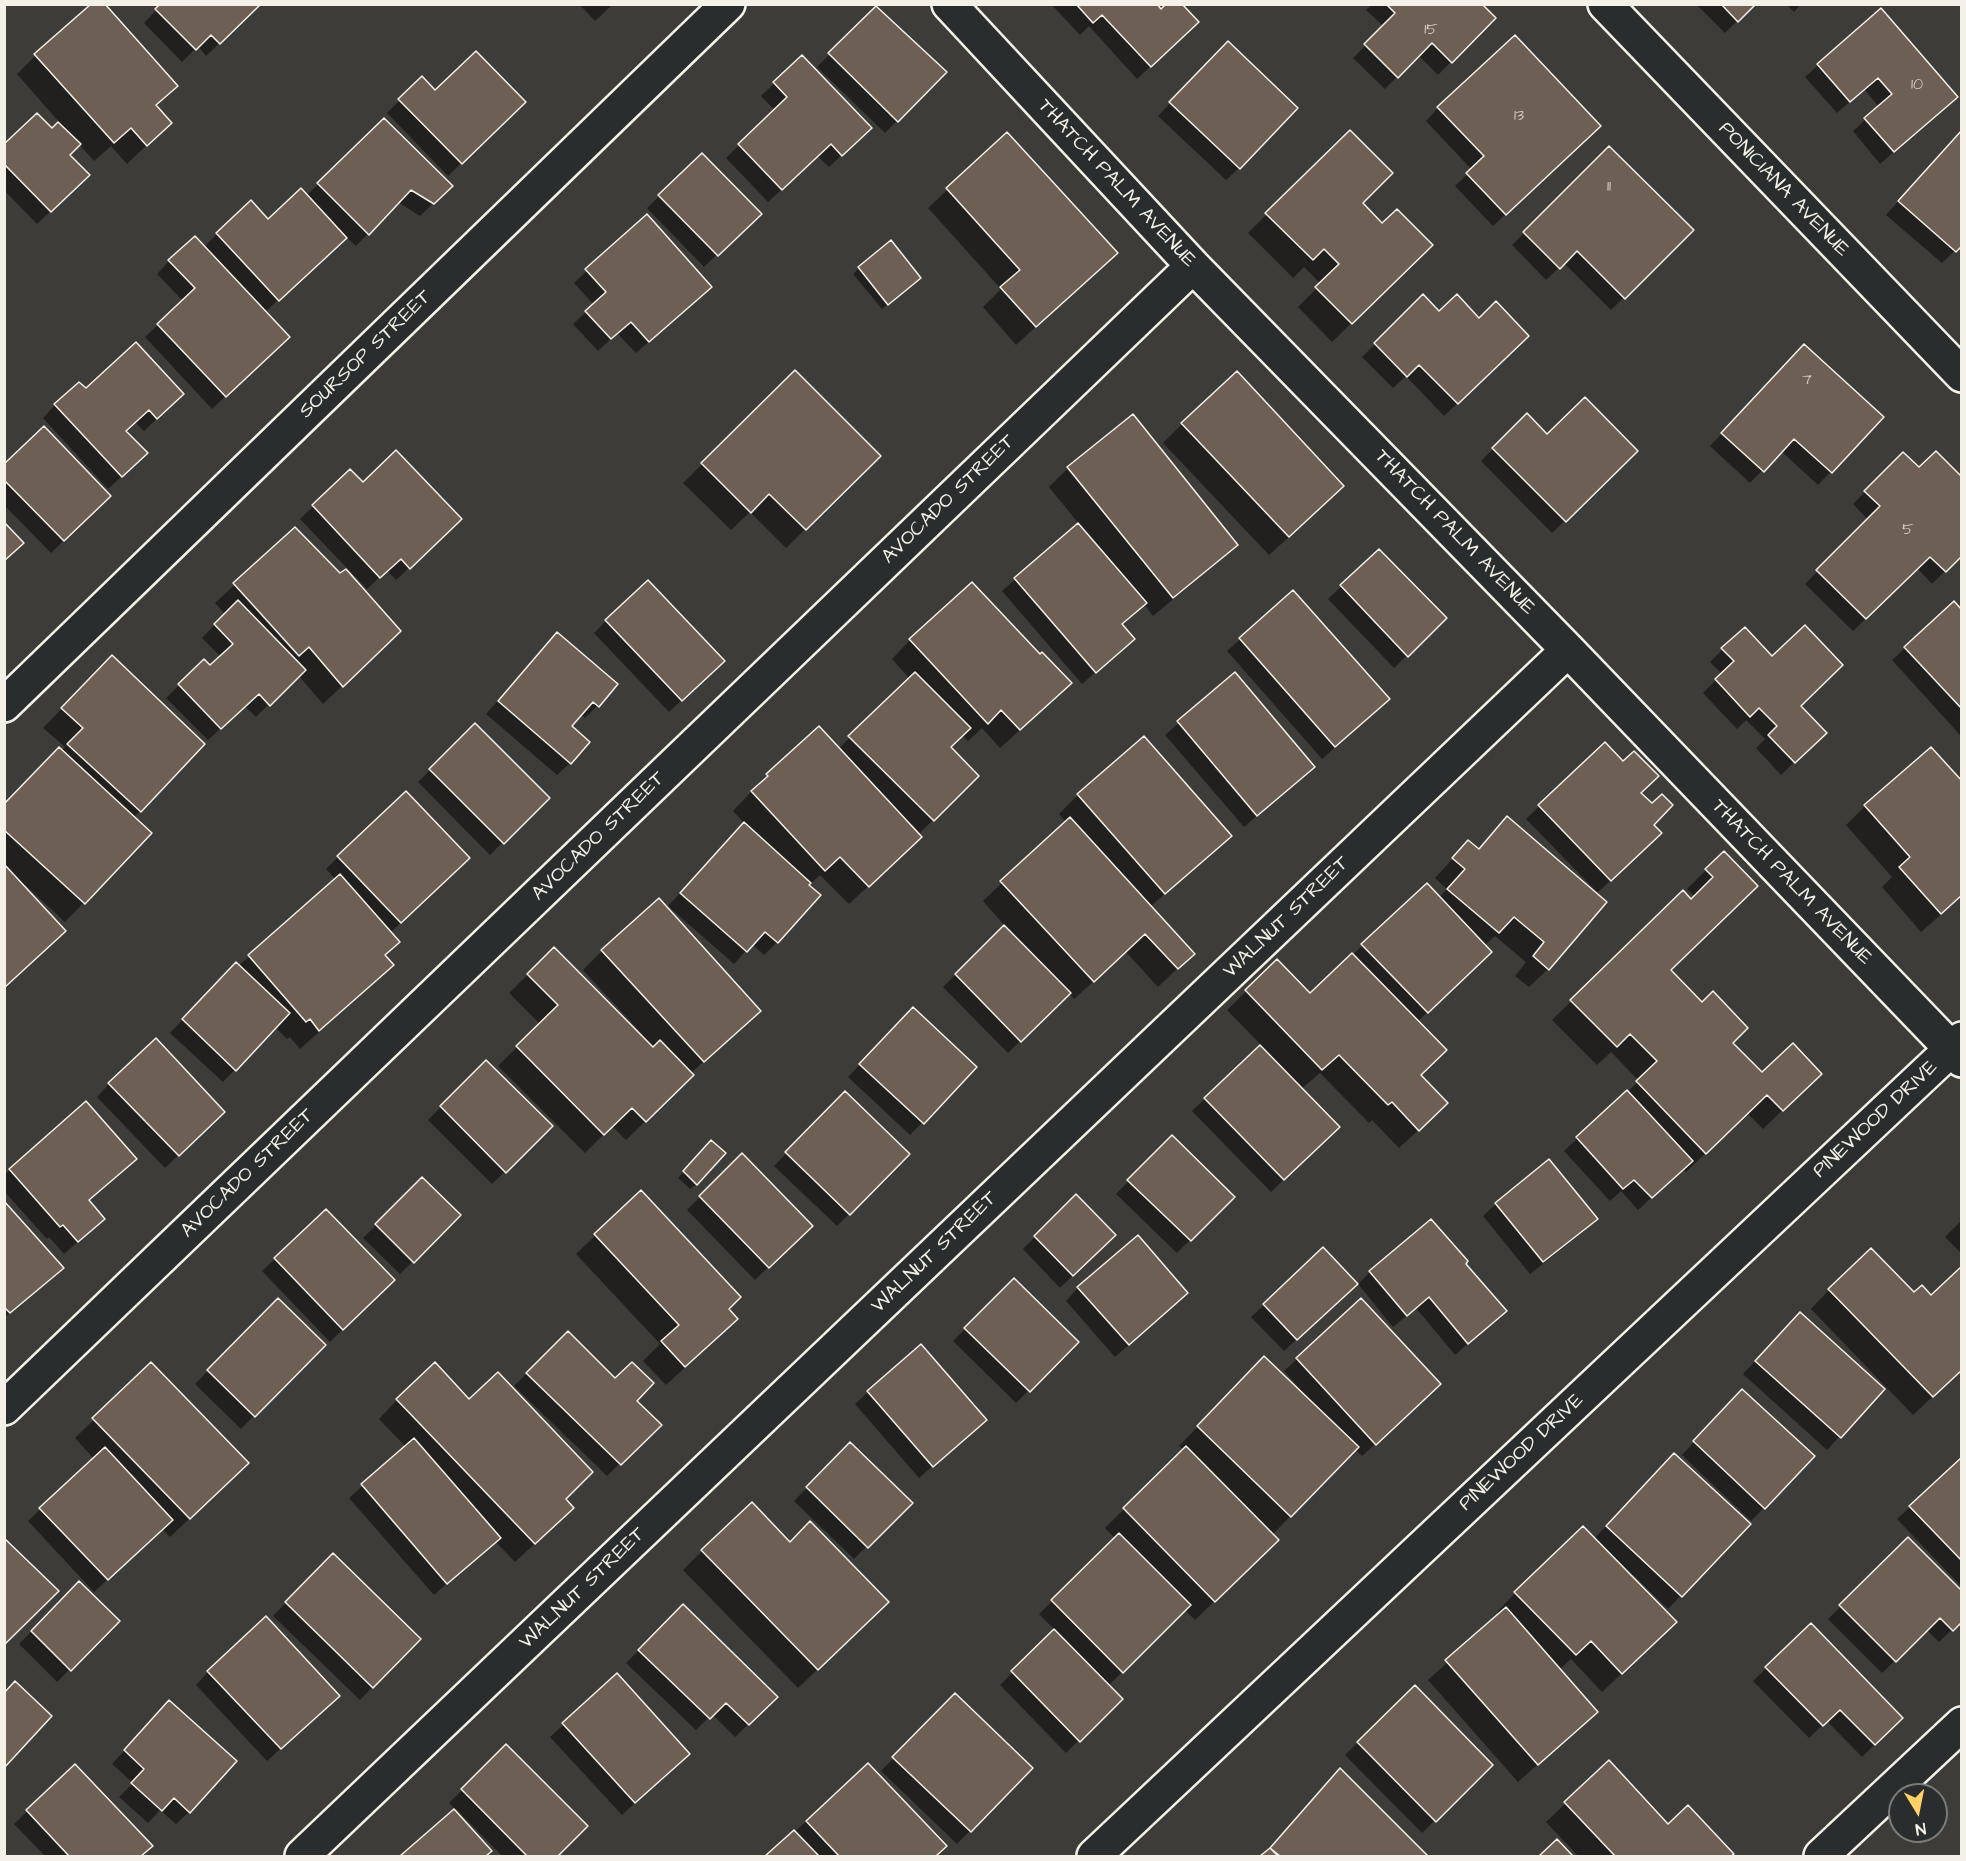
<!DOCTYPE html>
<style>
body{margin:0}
#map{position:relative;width:1966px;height:1861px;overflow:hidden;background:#3e3c39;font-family:"Architects Daughter",sans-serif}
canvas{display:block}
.frame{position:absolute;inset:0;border:6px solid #f4f1e8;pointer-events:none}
.north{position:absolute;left:1888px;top:1783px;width:60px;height:60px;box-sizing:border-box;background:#2a2d2e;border:2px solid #7b7b78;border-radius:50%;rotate:170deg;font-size:16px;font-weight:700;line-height:24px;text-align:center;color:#f4f1e8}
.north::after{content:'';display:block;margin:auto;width:21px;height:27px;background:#ffd166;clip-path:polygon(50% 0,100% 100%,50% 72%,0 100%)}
</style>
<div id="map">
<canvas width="1966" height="1861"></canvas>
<div class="frame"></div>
<div class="north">N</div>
</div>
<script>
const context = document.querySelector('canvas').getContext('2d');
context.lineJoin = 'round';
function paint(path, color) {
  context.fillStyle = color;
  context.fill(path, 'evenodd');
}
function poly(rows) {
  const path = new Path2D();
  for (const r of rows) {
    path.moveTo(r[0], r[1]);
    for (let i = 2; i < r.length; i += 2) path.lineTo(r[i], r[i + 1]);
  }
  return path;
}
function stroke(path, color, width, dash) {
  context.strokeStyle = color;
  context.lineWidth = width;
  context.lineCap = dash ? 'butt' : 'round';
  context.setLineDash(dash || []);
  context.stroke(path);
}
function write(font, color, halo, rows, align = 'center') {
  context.font = font + ' "Architects Daughter",sans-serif';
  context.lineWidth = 4.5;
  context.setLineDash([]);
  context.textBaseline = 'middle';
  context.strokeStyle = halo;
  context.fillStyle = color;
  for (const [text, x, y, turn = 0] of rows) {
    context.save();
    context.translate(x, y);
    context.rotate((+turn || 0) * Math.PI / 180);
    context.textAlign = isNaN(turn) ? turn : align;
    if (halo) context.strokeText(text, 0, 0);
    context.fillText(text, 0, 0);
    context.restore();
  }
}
paint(poly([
 [162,4,260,4,206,56,198,46,182,62,144,23],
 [579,4,613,4,595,21],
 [1051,4,1155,4,1184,35,1137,79,1089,26,1080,35],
 [1372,4,1480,4,1494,18,1438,75,1418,55,1385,89,1353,58,1384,27,1366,10],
 [1696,4,1754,4,1725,33],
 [1786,4,1801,4,1794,12],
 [876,8,944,72,885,133,817,67],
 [1881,10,1956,97,1880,164,1853,131,1879,107,1864,89,1837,113,1805,77],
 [1228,43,1239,168,1226,180,1158,116],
 [35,56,176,86,155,106,170,123,127,164,111,146,94,161,79,144,68,155,75,188,37,224,4,190,4,146,52,130,60,123,17,74],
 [802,57,858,140,829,167,818,156,768,202,726,158,775,110,761,96],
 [422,78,435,92,524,102,448,176,387,113],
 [1438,108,1587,139,1493,226,1455,186,1472,170,1426,121],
 [384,120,451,186,420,216,398,202,356,246,346,237,265,312,276,349,212,409,145,337,183,301,157,274,169,261,204,247,217,234,268,221,306,196],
 [1962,130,1962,244,1942,263,1886,215],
 [1350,132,1361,203,1382,225,1431,245,1332,342,1298,307,1321,284,1304,267,1293,278,1248,233],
 [1007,134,1116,253,1016,345,983,307,1001,289,928,208],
 [1609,148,1692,230,1611,310,1564,263,1546,280,1512,245],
 [702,155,747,226,704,267,647,208],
 [646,216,697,299,636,353,617,333,598,351,573,324,594,305,574,283],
 [859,268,914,284,882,309,853,274],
 [1423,296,1439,313,1479,320,1515,349,1444,416,1406,376,1393,388,1362,357],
 [1792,359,1882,417,1818,485,1781,451,1750,483,1710,446],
 [795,372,879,456,786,548,750,512,731,530,683,483],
 [86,390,170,406,144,431,135,422,125,431,133,466,108,489,43,418,55,405],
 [1527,415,1547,436,1636,451,1552,533,1481,461],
 [1182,424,1324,505,1269,555,1163,443],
 [1903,454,1962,554,1932,584,1917,568,1853,631,1805,584,1868,520,1853,504],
 [4,466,109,496,51,553,4,505],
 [1068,468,1236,545,1217,563,1153,616,1144,604,1121,625,1133,639,1082,684,1002,591,1079,524,1049,487],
 [350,471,363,484,447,532,396,580,387,570,367,589,300,519],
 [295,529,380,650,323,704,298,675,256,717,245,706,208,740,166,698,204,661,209,668,221,657,202,638,225,614,215,603],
 [1379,551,1445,618,1394,668,1328,599],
 [1293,592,1375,712,1322,759,1227,651],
 [1954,603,1962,612,1961,736,1892,660],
 [606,621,711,673,669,712,594,633],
 [557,634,597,706,585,718,580,714,570,726,570,763,557,775,486,714],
 [910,640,1051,702,1000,748,982,728,968,741,962,735,949,747,977,776,920,833,912,824,910,826,901,856,849,904,820,875,808,886,819,895,777,942,764,955,752,944,734,964,668,906,745,824,733,811,767,775,819,728,838,749,910,679,892,659],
 [1723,649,1799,706,1824,733,1781,775,1756,748,1765,739,1746,720,1737,729,1703,693,1722,674,1710,662],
 [1235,675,1313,767,1244,827,1165,735],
 [93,676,202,744,133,818,150,834,65,922,25,885,24,887,45,950,4,988,4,805,65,747,43,728],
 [475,725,547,798,490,855,418,782],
 [1144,738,1230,836,1150,907,1193,954,1158,987,1126,952,1074,999,1069,993,1008,1053,943,987,1005,926,983,901,1066,822,1059,814,1078,795],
 [1605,744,1639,794,1652,825,1648,846,1596,894,1548,969,1529,987,1515,976,1526,962,1495,936,1484,946,1477,965,1417,1022,1419,1075,1427,1122,1399,1148,1372,1120,1369,1123,1320,1073,1301,1089,1325,1139,1271,1192,1192,1111,1261,1045,1227,1010,1277,961,1310,995,1363,945,1439,898,1447,889,1435,878,1468,842,1478,850,1507,819,1595,894,1597,892,1526,819],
 [1962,783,1962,896,1921,932,1882,887,1892,877,1846,825,1865,806],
 [338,857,455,871,390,933,384,956,392,965,373,984,300,1049,290,1037,287,1039,275,1027,223,1082,170,1033,224,976,238,966,336,880,326,869],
 [1706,870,1756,886,1670,970,1731,1043,1762,1075,1801,1092,1763,1129,1747,1113,1686,1172,1683,1169,1638,1210,1621,1191,1610,1201,1564,1151,1639,1081,1611,1052,1597,1065,1552,1020,1683,892,1691,901,1695,897,1687,889],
 [554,949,641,1037,643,1035,583,970,602,951,759,1011,691,1073,692,1075,626,1140,612,1126,585,1153,498,1066,540,1024,509,993],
 [900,1022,975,1067,910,1135,848,1077],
 [486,1062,551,1126,492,1184,428,1120],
 [109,1084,223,1112,165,1168,97,1097],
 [845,1093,908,1154,837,1226,774,1166],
 [1172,1137,1233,1197,1177,1253,1116,1194],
 [705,1148,696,1184,690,1189,678,1178],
 [742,1155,811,1226,755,1280,687,1210],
 [10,1170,122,1171,88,1201,103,1219,64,1254,49,1237,47,1239,4,1191,4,1175],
 [422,1180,459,1215,400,1274,363,1238],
 [641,1192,727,1309,717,1338,666,1385,643,1361,660,1344,576,1254],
 [1076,1196,1114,1235,1060,1288,1023,1249],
 [4,1203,62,1268,4,1318],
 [1496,1204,1596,1219,1583,1232,1530,1274,1483,1216],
 [1962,1220,1962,1254,1945,1237],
 [275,1259,393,1280,330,1342,262,1271],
 [1464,1264,1505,1311,1455,1355,1416,1308,1393,1327,1358,1284,1370,1272],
 [1014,1280,1077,1342,1016,1403,953,1341],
 [1078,1288,1174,1305,1115,1357,1066,1301],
 [1829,1290,1962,1369,1913,1415,1811,1309],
 [1343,1297,1284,1351,1251,1317,1264,1305],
 [278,1300,324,1345,241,1429,195,1384],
 [1787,1327,1883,1389,1827,1450,1743,1374],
 [568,1333,659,1425,607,1476,514,1386],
 [1297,1359,1427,1397,1362,1456,1355,1449,1272,1535,1258,1559,1195,1620,1185,1610,1108,1686,1121,1699,1066,1753,1000,1685,1055,1630,1039,1614,1116,1539,1105,1528,1184,1450,1179,1446,1246,1377,1298,1390,1300,1389,1284,1371],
 [151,1364,228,1482,170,1537,162,1529,94,1592,28,1521,94,1459,75,1438],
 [868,1392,985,1420,919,1478,855,1404],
 [397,1400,564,1499,553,1527,515,1562,495,1541,434,1595,349,1498,406,1447,379,1419],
 [1730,1404,1813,1457,1751,1521,1682,1455],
 [850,1444,910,1503,854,1559,794,1501],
 [1962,1459,1962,1587,1897,1519],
 [1661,1468,1749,1524,1668,1609,1633,1575,1631,1577,1656,1641,1602,1692,1571,1659,1559,1670,1596,1712,1518,1782,1428,1680,1500,1615,1497,1612,1515,1593,1594,1539],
 [1908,1539,1962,1620,1939,1642,1927,1630,1882,1673,1828,1619],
 [702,1551,868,1621,798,1688,683,1570],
 [333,1555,419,1639,360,1700,273,1616],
 [79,1583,118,1621,57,1682,19,1644],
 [683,1606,776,1697,735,1737,712,1714,696,1730,626,1663],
 [1811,1625,1901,1718,1862,1757,1827,1721,1809,1738,1753,1681],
 [208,1672,325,1708,267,1761,196,1685],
 [617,1676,675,1766,622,1815,550,1737],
 [1415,1687,1491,1765,1422,1833,1345,1755],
 [955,1695,1031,1768,957,1844,881,1771],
 [157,1715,189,1812,176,1824,160,1810,148,1823,119,1797,133,1783,112,1764],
 [506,1746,586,1826,556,1856,502,1856,456,1809,454,1811,490,1851,484,1856,402,1856,455,1809,449,1803],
 [1609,1762,1668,1826,1732,1854,1729,1856,1578,1856,1546,1822],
 [868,1765,944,1846,934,1856,768,1856],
 [74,1766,150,1846,140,1856,45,1856,14,1824],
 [1340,1770,1426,1856,1262,1856]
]), '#0007');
const building = poly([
 [91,4,105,4,178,86,156,105,172,123,147,146,131,128,114,143,34,54,91,4],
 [160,4,261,4,220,44,211,35,196,50,155,9,160,4],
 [1076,4,1157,4,1161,9,1166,4,1182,4,1199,22,1151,67,1102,15,1093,23,1076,4],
 [1386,4,1482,4,1496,18,1452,63,1432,43,1398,78,1364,44,1395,13,1386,4],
 [1721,4,1756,4,1738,22,1721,4],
 [876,6,947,72,898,122,828,53,876,6],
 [1881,8,1958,97,1894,152,1864,118,1892,94,1878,78,1850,102,1817,64,1881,8],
 [1515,35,1601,126,1506,215,1466,173,1484,156,1437,107,1515,35],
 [1228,41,1298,108,1240,169,1169,102,1228,41],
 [476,51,526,102,462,164,398,99,422,76,435,90,476,51],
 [802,55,872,128,842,156,831,144,782,190,738,144,787,97,773,82,802,55],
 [37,113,52,128,58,122,81,144,70,155,90,175,51,212,4,164,4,144,37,113],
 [384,118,453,186,434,204,411,190,369,235,317,183,384,118],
 [1350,130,1393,173,1363,203,1382,223,1397,209,1433,245,1352,324,1315,287,1339,264,1324,249,1313,260,1265,213,1350,130],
 [1962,130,1962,246,1956,252,1898,201,1962,130],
 [1007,132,1118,253,1036,327,1000,287,1020,270,946,188,1007,132],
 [1609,146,1694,230,1625,299,1577,251,1560,269,1523,232,1609,146],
 [702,153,762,214,718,256,658,195,702,153],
 [301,188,347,238,279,301,216,233,251,200,268,219,301,188],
 [647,214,712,287,649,342,631,322,611,339,585,311,606,292,585,269,647,214],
 [195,236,290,337,226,397,157,324,195,288,168,260,195,236],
 [891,240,921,278,888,305,858,267,891,240],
 [1423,294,1439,311,1457,294,1479,318,1496,301,1529,336,1458,404,1419,365,1407,377,1374,343,1423,294],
 [136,342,184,394,157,419,149,410,126,431,148,453,122,477,54,404,79,382,86,388,136,342],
 [1804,344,1884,417,1832,473,1794,439,1764,472,1721,433,1804,344],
 [795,370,881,456,806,530,769,494,751,513,701,463,795,370],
 [1237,371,1344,486,1289,537,1181,423,1237,371],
 [1585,397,1638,451,1566,522,1492,448,1527,413,1547,434,1585,397],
 [1133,414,1238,545,1173,598,1067,467,1133,414],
 [44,426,111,496,64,541,4,480,4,464,44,426],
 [396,450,462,519,410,569,401,559,380,578,312,505,350,469,363,482,396,450],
 [1936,451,1962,477,1962,556,1946,572,1930,557,1866,619,1816,570,1880,506,1864,491,1903,452,1919,467,1936,451],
 [4,522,24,543,4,561,4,522],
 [1078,523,1147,603,1122,624,1135,639,1096,673,1014,578,1078,523],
 [295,527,340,573,346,569,401,631,343,687,309,647,299,656,233,583,295,527],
 [1379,549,1447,618,1408,657,1340,585,1379,549],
 [648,580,725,661,682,701,605,620,648,580],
 [972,582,1040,654,1042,652,1072,683,1020,730,1001,710,988,724,909,639,972,582],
 [1293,590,1390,699,1335,747,1239,638,1293,590],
 [238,600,306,670,270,706,259,694,221,729,178,684,204,659,210,665,233,644,214,624,238,600],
 [1954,601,1962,610,1962,709,1904,647,1954,601],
 [1805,625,1843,665,1801,706,1827,733,1795,763,1768,735,1777,726,1759,708,1750,717,1715,679,1734,661,1721,648,1745,627,1772,656,1805,625],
 [557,632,618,684,599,707,593,702,572,726,590,742,571,764,498,701,557,632],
 [112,655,205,744,141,812,67,744,83,728,61,708,112,655],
 [915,672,971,728,951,747,979,776,934,821,848,736,915,672],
 [1235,672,1315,767,1257,816,1177,721,1235,672],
 [475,723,550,798,504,844,429,769,475,723],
 [819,726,922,837,869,887,840,857,825,871,751,791,768,776,766,774,819,726],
 [1144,736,1232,836,1165,894,1077,794,1144,736],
 [1605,742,1623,761,1634,751,1659,776,1641,793,1652,803,1662,794,1673,805,1654,825,1662,833,1611,881,1538,805,1605,742],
 [59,747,152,833,85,904,4,830,4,804,59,747],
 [1931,747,1962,781,1962,895,1941,914,1899,867,1910,857,1864,805,1931,747],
 [406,791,470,858,401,923,337,856,406,791],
 [1507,816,1607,902,1549,970,1533,956,1544,942,1514,917,1499,933,1447,889,1465,869,1452,858,1468,840,1479,849,1507,816],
 [1070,817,1195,954,1178,969,1145,934,1094,982,1000,881,1070,817],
 [744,822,811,883,809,885,821,895,778,943,765,932,747,952,680,893,744,822],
 [1724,851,1758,886,1671,970,1702,1002,1713,991,1748,1028,1733,1043,1762,1072,1793,1043,1822,1074,1783,1111,1767,1095,1706,1154,1636,1081,1657,1061,1630,1034,1617,1047,1570,1000,1683,890,1691,899,1713,877,1705,869,1724,851],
 [4,864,66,931,4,988,4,864],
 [340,874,400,942,385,955,394,965,319,1031,310,1019,306,1022,248,955,340,874],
 [1427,883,1492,952,1428,1013,1361,944,1427,883],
 [659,898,761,1011,704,1062,601,950,659,898],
 [1004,925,1071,993,1021,1042,955,974,1004,925],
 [554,947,653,1047,660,1040,694,1075,646,1122,632,1108,604,1135,516,1046,558,1005,527,974,554,947],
 [1352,953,1447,1050,1421,1075,1448,1103,1419,1131,1392,1102,1388,1105,1339,1055,1322,1070,1245,990,1277,959,1310,993,1352,953],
 [236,962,290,1013,236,1071,182,1019,236,962],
 [913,1007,977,1067,924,1124,859,1064,913,1007],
 [156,1038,225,1112,179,1156,108,1083,156,1038],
 [1260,1045,1340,1127,1284,1180,1204,1098,1260,1045],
 [486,1060,553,1126,506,1173,440,1106,486,1060],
 [1627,1090,1693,1161,1652,1198,1634,1180,1623,1189,1576,1137,1627,1090],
 [845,1091,910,1154,850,1215,785,1152,845,1091],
 [86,1101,137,1159,89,1200,105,1219,78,1242,63,1225,60,1227,9,1169,86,1101],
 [1172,1135,1235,1197,1191,1241,1127,1180,1172,1135],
 [711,1140,726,1153,697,1185,683,1171,711,1140],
 [742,1153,813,1226,769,1268,699,1196,742,1153],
 [1549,1159,1598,1219,1543,1262,1495,1203,1549,1159],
 [422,1177,461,1215,414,1263,375,1224,422,1177],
 [641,1190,741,1297,729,1309,738,1319,685,1367,661,1341,679,1325,594,1234,641,1190],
 [1076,1194,1116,1235,1073,1276,1034,1236,1076,1194],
 [4,1201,64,1268,10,1313,4,1307,4,1201],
 [326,1209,395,1280,343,1330,274,1258,326,1209],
 [1431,1219,1468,1261,1466,1264,1507,1311,1468,1344,1429,1297,1407,1316,1369,1271,1431,1219],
 [1138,1235,1188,1293,1129,1345,1077,1287,1138,1235],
 [1323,1247,1358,1284,1297,1340,1263,1304,1323,1247],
 [1871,1248,1914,1292,1922,1285,1931,1295,1962,1266,1962,1370,1933,1397,1828,1289,1871,1248],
 [1014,1278,1079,1342,1030,1392,964,1328,1014,1278],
 [278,1298,326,1345,255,1417,207,1370,278,1298],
 [1361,1298,1441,1384,1376,1445,1296,1358,1361,1298],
 [1800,1312,1885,1389,1841,1438,1755,1361,1800,1312],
 [568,1331,615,1378,632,1362,654,1383,637,1401,662,1425,621,1465,526,1373,568,1331],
 [921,1344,987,1420,933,1467,867,1391,921,1344],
 [1264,1356,1359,1447,1291,1517,1197,1426,1264,1356],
 [151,1362,249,1463,190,1519,92,1418,151,1362],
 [435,1362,469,1399,498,1372,593,1472,566,1499,574,1508,535,1544,396,1399,435,1362],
 [1742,1389,1815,1456,1765,1509,1693,1441,1742,1389],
 [414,1438,501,1538,447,1584,361,1484,414,1438],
 [850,1442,913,1503,868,1548,806,1487,850,1442],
 [1186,1446,1279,1540,1215,1602,1123,1508,1186,1446],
 [105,1447,173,1520,108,1580,39,1508,105,1447],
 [1674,1453,1751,1524,1682,1597,1606,1526,1674,1453],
 [1962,1457,1962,1561,1909,1506,1962,1457],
 [752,1502,790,1542,810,1521,889,1602,818,1670,701,1550,752,1502],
 [1583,1526,1677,1622,1622,1674,1591,1641,1576,1655,1514,1592,1583,1526],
 [1119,1533,1191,1605,1123,1673,1051,1600,1119,1533],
 [1908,1537,1962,1591,1962,1622,1953,1631,1940,1618,1896,1662,1839,1605,1908,1537],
 [4,1538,59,1591,4,1645,4,1538],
 [333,1553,421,1639,373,1688,285,1602,333,1553],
 [79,1581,120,1621,71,1671,31,1631,79,1581],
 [683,1604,778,1697,749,1725,726,1703,710,1719,638,1650,683,1604],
 [1506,1607,1598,1712,1538,1765,1445,1660,1506,1607],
 [266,1616,340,1696,281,1749,207,1671,266,1616],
 [1811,1623,1903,1718,1875,1745,1840,1710,1823,1726,1765,1667,1811,1623],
 [1054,1629,1123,1699,1080,1742,1011,1671,1054,1629],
 [617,1673,690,1754,635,1803,562,1723,617,1673],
 [15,1681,52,1716,4,1768,4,1693,15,1681],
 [1415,1685,1493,1765,1436,1822,1357,1742,1415,1685],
 [955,1693,1033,1768,971,1832,892,1757,955,1693],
 [169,1700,237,1761,190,1813,174,1798,162,1811,131,1783,144,1769,124,1750,169,1700],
 [506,1744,588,1826,558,1856,527,1856,461,1789,506,1744],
 [1609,1760,1668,1824,1688,1805,1734,1854,1731,1856,1615,1856,1564,1802,1609,1760],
 [868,1763,947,1846,936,1856,839,1856,806,1821,868,1763],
 [75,1764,153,1846,141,1856,69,1856,26,1810,75,1764],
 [1340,1768,1428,1856,1280,1856,1270,1848,1340,1768],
 [454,1809,492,1851,486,1856,400,1856,454,1809],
 [794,1830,819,1856,765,1856,794,1830],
 [1557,1839,1573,1856,1539,1856,1557,1839],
 [1270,1848,1278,1856,1260,1856,1270,1848]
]);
paint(building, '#6e5f54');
stroke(building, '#f4f1e8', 1.5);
const minor = poly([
 [949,4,1193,266,1568,650,1962,1060],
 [1605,4,1962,375],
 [4,705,728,4],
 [4,1408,1193,266],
 [302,1856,1568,650],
 [1821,1856,1962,1724]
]);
const secondary = poly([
 [1094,1856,1962,1039]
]);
stroke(minor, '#f4f1e8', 38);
stroke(secondary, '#f4f1e8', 38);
stroke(minor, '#2a2d2e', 33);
stroke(secondary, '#2a2d2e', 33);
write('16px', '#d2ccc3', null, [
 ["15",1431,31],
 ["10",1917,86],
 ["13",1519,117],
 ["11",1609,188],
 ["7",1807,381],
 ["5",1908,531]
]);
write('20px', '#f4f1e8', '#2a2d2e', [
 ["THATCH PALM AVENUE",1116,184,47],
 ["PONICIANA AVENUE",1783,190,46],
 ["SOURSOP STREET",366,355,-44],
 ["AVOCADO STREET",949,500,-44],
 ["THATCH PALM AVENUE",1454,533,46],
 ["AVOCADO STREET",599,837,-44],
 ["THATCH PALM AVENUE",1791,883,46],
 ["WALNUT STREET",1287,918,-44],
 ["PINEWOOD DRIVE",1876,1120,-43],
 ["AVOCADO STREET",248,1174,-44],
 ["WALNUT STREET",935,1253,-44],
 ["PINEWOOD DRIVE",1522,1453,-43],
 ["WALNUT STREET",583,1589,-44]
]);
</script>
